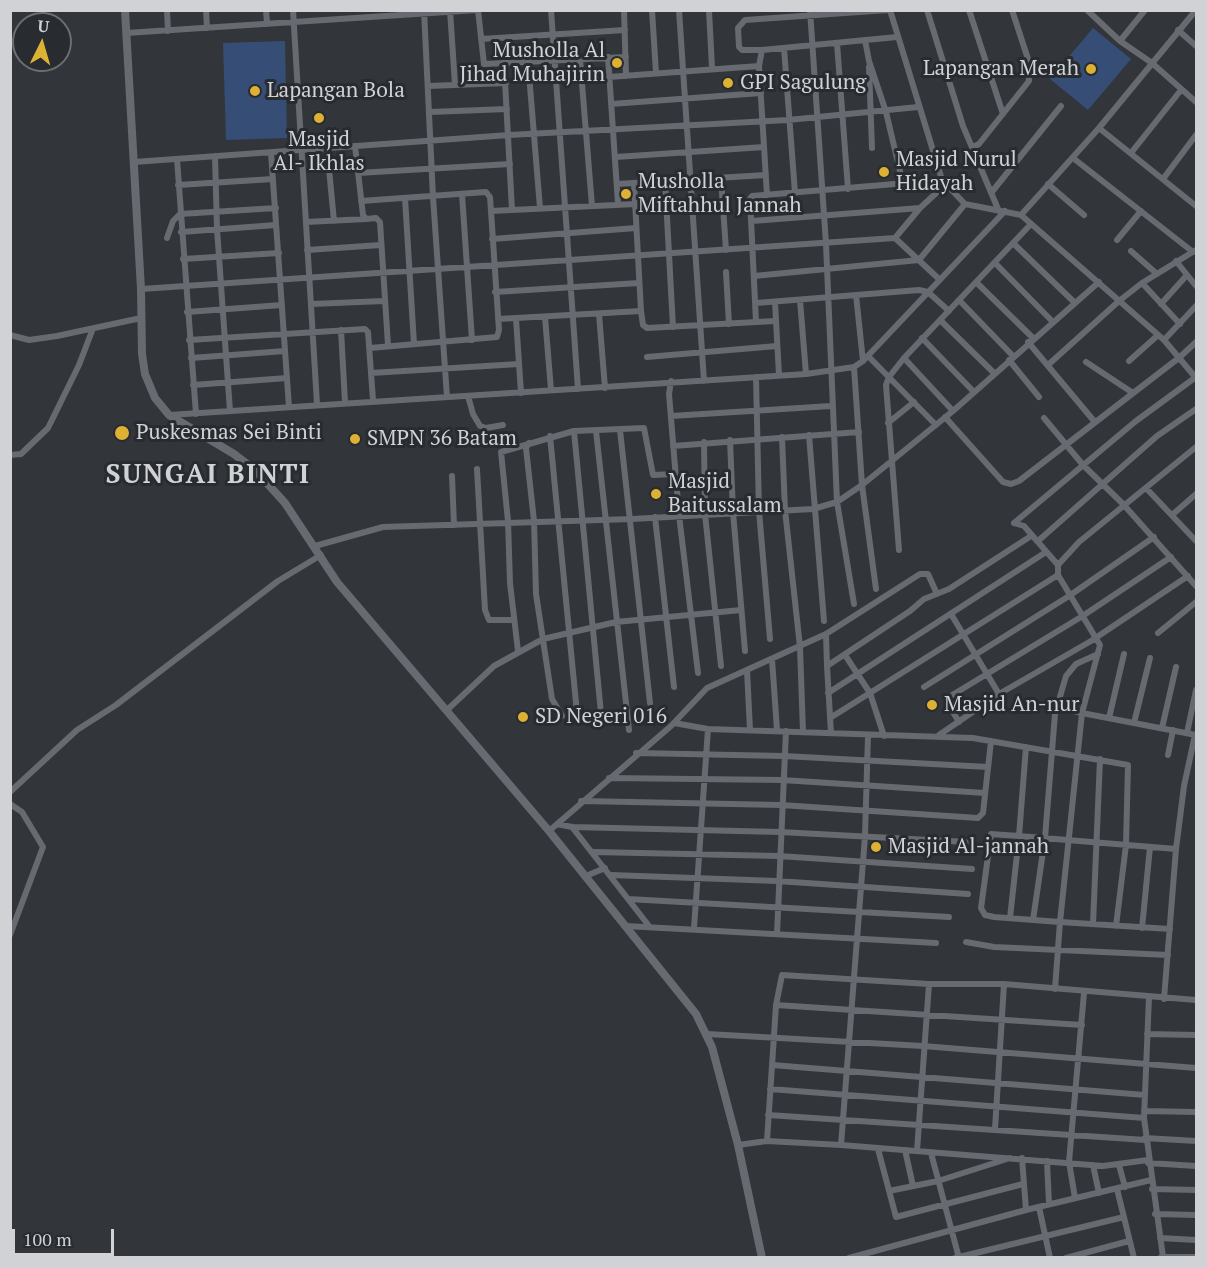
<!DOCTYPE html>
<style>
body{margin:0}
#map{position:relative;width:1207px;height:1268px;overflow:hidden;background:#32353a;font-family:"PT Serif",serif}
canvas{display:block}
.frame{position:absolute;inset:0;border:12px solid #d0d2d5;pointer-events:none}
.north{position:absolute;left:12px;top:12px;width:60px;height:60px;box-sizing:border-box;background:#282b2f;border:2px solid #6b6e71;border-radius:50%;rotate:5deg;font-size:16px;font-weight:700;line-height:24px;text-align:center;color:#d0d2d5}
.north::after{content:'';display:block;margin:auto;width:21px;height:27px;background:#ddb133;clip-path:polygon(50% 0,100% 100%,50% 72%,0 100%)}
.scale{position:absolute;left:12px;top:1229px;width:102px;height:27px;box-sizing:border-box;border:3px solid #d0d2d5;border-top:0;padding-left:8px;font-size:18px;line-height:21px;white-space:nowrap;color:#d0d2d5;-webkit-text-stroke:4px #282b2f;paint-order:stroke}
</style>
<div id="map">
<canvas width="1207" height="1268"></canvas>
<div class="frame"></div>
<div class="north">U</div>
<div class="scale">100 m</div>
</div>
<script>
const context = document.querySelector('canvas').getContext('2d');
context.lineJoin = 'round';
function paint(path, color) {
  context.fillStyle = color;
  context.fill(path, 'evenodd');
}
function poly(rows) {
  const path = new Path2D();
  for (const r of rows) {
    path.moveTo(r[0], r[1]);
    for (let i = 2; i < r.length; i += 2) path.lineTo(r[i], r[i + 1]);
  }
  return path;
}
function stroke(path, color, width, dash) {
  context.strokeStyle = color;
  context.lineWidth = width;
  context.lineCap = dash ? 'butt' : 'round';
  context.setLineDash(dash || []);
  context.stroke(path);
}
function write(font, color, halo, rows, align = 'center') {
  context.font = font + ' "PT Serif",serif';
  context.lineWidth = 6;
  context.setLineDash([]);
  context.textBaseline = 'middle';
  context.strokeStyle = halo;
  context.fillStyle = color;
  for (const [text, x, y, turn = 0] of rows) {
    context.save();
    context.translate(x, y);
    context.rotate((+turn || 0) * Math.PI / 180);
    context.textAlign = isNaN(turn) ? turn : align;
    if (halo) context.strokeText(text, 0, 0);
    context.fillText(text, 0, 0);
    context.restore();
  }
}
paint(poly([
 [1093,28,1131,59,1088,110,1050,79],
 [285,41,287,138,226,140,223,43]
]), '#364e76');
stroke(poly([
 [167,10,168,31],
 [206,10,207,28],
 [266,10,267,24],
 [293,10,317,404],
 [424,10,433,197,447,397],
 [450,10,455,85],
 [478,10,484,64,626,57],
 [551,10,578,389],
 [624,10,626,76],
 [652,10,656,73],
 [679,10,704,381],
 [709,10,712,68],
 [810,10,826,244,837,502,854,604],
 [888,10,745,20,738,28,739,47,742,50,762,50,897,37],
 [890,10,942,180,965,204,1021,215,1164,340,1196,378],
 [927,10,963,126,998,209],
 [969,10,1003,114],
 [1087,10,1120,41,1152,63,1196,102],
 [1178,30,1196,46],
 [126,33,477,10],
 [481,39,625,30],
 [865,40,869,61,886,112,903,184],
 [1120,41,1145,10],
 [837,43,848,189],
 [784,48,795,193],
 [762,50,759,66,767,195],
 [608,57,618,204],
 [580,59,592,206],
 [528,62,540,208],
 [504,63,512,210],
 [869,67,872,148],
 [609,77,759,66],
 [428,86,506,83],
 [611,104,761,93],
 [430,112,507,109],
 [1099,128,1196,206],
 [355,146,363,215,366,219,376,218,380,222,388,345],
 [973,147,979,144,1029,81,1028,59,1012,10],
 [327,148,334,221],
 [271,153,289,407],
 [1131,153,1181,90],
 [215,156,217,229,230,411],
 [616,157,764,147],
 [1073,158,1193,252],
 [177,159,196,414],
 [134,162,509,135,788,120,918,107],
 [358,173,510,164],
 [721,178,726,250],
 [1163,179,1196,135],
 [665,181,673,327],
 [617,184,766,175],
 [1048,184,1084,215],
 [178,185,273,179],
 [991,193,1061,106],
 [462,194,472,340],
 [405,198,414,344],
 [361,201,486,192,490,197,491,211,499,330,497,337,370,348],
 [491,211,636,204],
 [1021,215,1099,128,1196,10],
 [752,221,920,208],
 [306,222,366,219],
 [181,232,276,225],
 [167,238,173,221,180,214,276,208],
 [895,238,920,208,946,184],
 [492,239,636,228],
 [1117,240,1141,211],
 [1013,243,1074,302],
 [307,250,381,245],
 [1131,251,1157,274],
 [183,259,279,253],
 [1176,261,1196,286],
 [995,263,1053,322],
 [726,272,729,324],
 [754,276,919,260,965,204],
 [976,282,1033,338],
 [1142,283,1180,324],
 [141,289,895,238,940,280],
 [495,292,639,283],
 [856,295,863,361],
 [800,300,806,374],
 [959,300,1013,356],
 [775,302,779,375],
 [756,303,919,290,928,292,949,311],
 [311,304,384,301],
 [1161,304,1187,275],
 [641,311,643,325,647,328,775,321],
 [187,312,282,305],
 [599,314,605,388],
 [545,317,551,390],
 [498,319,641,311,634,183],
 [516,319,521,393],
 [940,320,994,373],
 [756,322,750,199,752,196,942,180],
 [341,330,345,402],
 [10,335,29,340,57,336,141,318],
 [922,338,973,391],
 [189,340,365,329,368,332,373,400],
 [1164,340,1196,306],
 [1028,342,1094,421],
 [868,356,936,425],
 [647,357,777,346],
 [191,358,285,351],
 [904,358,953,411],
 [1009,360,1039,397],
 [1129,361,1157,336],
 [1086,362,1133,393],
 [1048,365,1119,301,1142,283,1196,250],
 [854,367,862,485,876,589],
 [371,373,519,364],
 [756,377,759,511,770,639],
 [671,381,669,394,679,515,698,673],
 [193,385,287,378],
 [468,396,473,414,480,426,486,428,503,425],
 [169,415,806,374,854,367,863,361,1005,211],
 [671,416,831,406],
 [945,417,1003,482,1011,484,1019,481,1180,357,1196,342],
 [1044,418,1083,465,1123,504,1196,586],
 [888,423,914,402],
 [620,430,650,703],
 [574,431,602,724],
 [596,431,629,730],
 [809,435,824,621],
 [550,436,577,713],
 [782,437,785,510,800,647,803,732],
 [730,440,733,512,745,651],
 [704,442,705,514,721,666],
 [529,443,526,448,534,521,536,594,552,699,562,716],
 [673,446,859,432],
 [1196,447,1079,542,1058,565,1058,575,1100,645,1082,713,1196,735],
 [10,455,21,454,48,428,79,365,92,331],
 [477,469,485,610,489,620,514,620],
 [452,476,454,525],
 [1146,488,1196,541],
 [1172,515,1196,494],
 [655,517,674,687],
 [1014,523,1136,421,1196,377],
 [1014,523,1024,526,1058,565],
 [1038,541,1157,436,1196,409],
 [315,546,383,527,632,519,813,509,837,502,862,485,953,411,1099,282],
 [899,550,886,385,889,377,904,358,1031,224],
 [951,614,999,694],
 [1158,633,1196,602],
 [826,634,827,666],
 [518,651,510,583,508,521,501,452,574,431,644,428,653,475,675,474],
 [845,655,870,693,884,736],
 [772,659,777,730],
 [747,670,750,730],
 [924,687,1069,596,1154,537],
 [828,693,1046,552],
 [447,710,494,666,543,639,616,622,741,610],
 [830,718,1058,575],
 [1109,718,1124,654],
 [959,722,948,704,949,697,1081,617,1171,557],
 [674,723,708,729,973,738,1128,765,1126,845,1116,926],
 [1134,723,1150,658],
 [1162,728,1176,667],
 [831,733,827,666,910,611,924,599,949,589,1031,536],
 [1187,733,1196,690],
 [939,735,999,694,1091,641,1188,576],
 [1026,747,1019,836,991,834,981,908,985,915,994,917,1060,922,1082,713,1058,707],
 [636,753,784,756,988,767],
 [1168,755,1173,730],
 [609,778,782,780,985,793],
 [10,792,77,730,116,705,278,581,321,555],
 [581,801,781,805,978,818,983,813,991,741],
 [10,804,22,812,43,847,10,935],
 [557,824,572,827,780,832,967,842],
 [572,827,649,926],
 [549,831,671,726,707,688,826,634,920,574,928,574,937,594],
 [594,852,779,856,972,869],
 [611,875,777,881,968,894],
 [586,876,605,868],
 [628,899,949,917],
 [1010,918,1019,836,1176,849],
 [1033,920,1045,838,1055,714,1066,676,1076,664,1098,654],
 [1093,924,1100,759],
 [626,926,936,943],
 [694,928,708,729],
 [1142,928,1150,847],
 [777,934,786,731],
 [966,942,994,947,1168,955],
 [1055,989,1060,922,1170,929],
 [1149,997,1144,1118,1163,1257],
 [1164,999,1176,849,1184,786,1195,735],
 [776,1005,1082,1025],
 [707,1034,923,1046,1196,1068],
 [1147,1034,1196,1035],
 [772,1065,1145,1095],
 [770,1089,1144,1118],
 [1144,1111,1196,1112],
 [768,1115,1146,1140],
 [995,1129,1004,984],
 [1145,1138,1196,1141],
 [767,1141,776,1005,782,975,929,984,1004,984,1196,1000],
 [738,1145,767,1141,841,1145,1103,1166,1148,1160],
 [841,1145,865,836,868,736],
 [878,1149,896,1217,1023,1184],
 [905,1150,913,1186],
 [917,1151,929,984],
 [931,1153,959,1258],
 [1022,1158,1026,1210],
 [1047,1161,1049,1204],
 [1148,1163,1196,1166],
 [1093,1165,1099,1193],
 [1119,1165,1125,1187],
 [1117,1189,1134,1258],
 [1152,1189,1196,1190],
 [889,1191,938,1181,1010,1158],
 [1075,1198,1069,1162,1084,993],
 [1039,1207,1050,1258],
 [1155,1214,1196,1215],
 [1160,1238,1196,1240],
 [1161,1257,1196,1257],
 [849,1258,1026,1210,1151,1180],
 [955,1258,1124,1217],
 [1066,1258,1129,1241]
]), '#676a70', 6);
stroke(poly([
 [125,10,141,289,142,354,145,374,155,398,169,415,234,454,256,471,285,503,337,582,549,831,696,1014,712,1047,738,1145,762,1258]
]), '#676a70', 8);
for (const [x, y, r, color] of [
 [617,63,6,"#ddb133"],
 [1091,69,6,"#ddb133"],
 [728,83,6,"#ddb133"],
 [255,91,6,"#ddb133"],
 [319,118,6,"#ddb133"],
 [884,172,6,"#ddb133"],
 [626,194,6,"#ddb133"],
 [122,433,8,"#ddb133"],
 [355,439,6,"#ddb133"],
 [656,494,6,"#ddb133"],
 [932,705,6,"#ddb133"],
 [523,717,6,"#ddb133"],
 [876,847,6,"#ddb133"]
]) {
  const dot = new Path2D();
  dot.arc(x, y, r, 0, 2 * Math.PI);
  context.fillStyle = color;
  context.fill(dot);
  stroke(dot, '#282b2f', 2);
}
write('21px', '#d0d2d5', '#282b2f', [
 ["Musholla Al",605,51,"right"],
 ["Jihad Muhajirin",605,75,"right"],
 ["Lapangan Merah",1079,69,"right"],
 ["GPI Sagulung",740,83],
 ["Lapangan Bola",267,91],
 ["Masjid",319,140,"center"],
 ["Al- Ikhlas",319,164,"center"],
 ["Masjid Nurul",896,160],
 ["Hidayah",896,184],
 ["Musholla",638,182],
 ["Miftahhul Jannah",638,206],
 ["Puskesmas Sei Binti",136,433],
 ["SMPN 36 Batam",367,439],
 ["Masjid",668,482],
 ["Baitussalam",668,506],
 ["Masjid An-nur",944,705],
 ["SD Negeri 016",535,717],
 ["Masjid Al-jannah",888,847]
], 'left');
context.letterSpacing = '1.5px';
write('bold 27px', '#d0d2d5', '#282b2f', [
 ["SUNGAI BINTI",208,475]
]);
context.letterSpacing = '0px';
</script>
